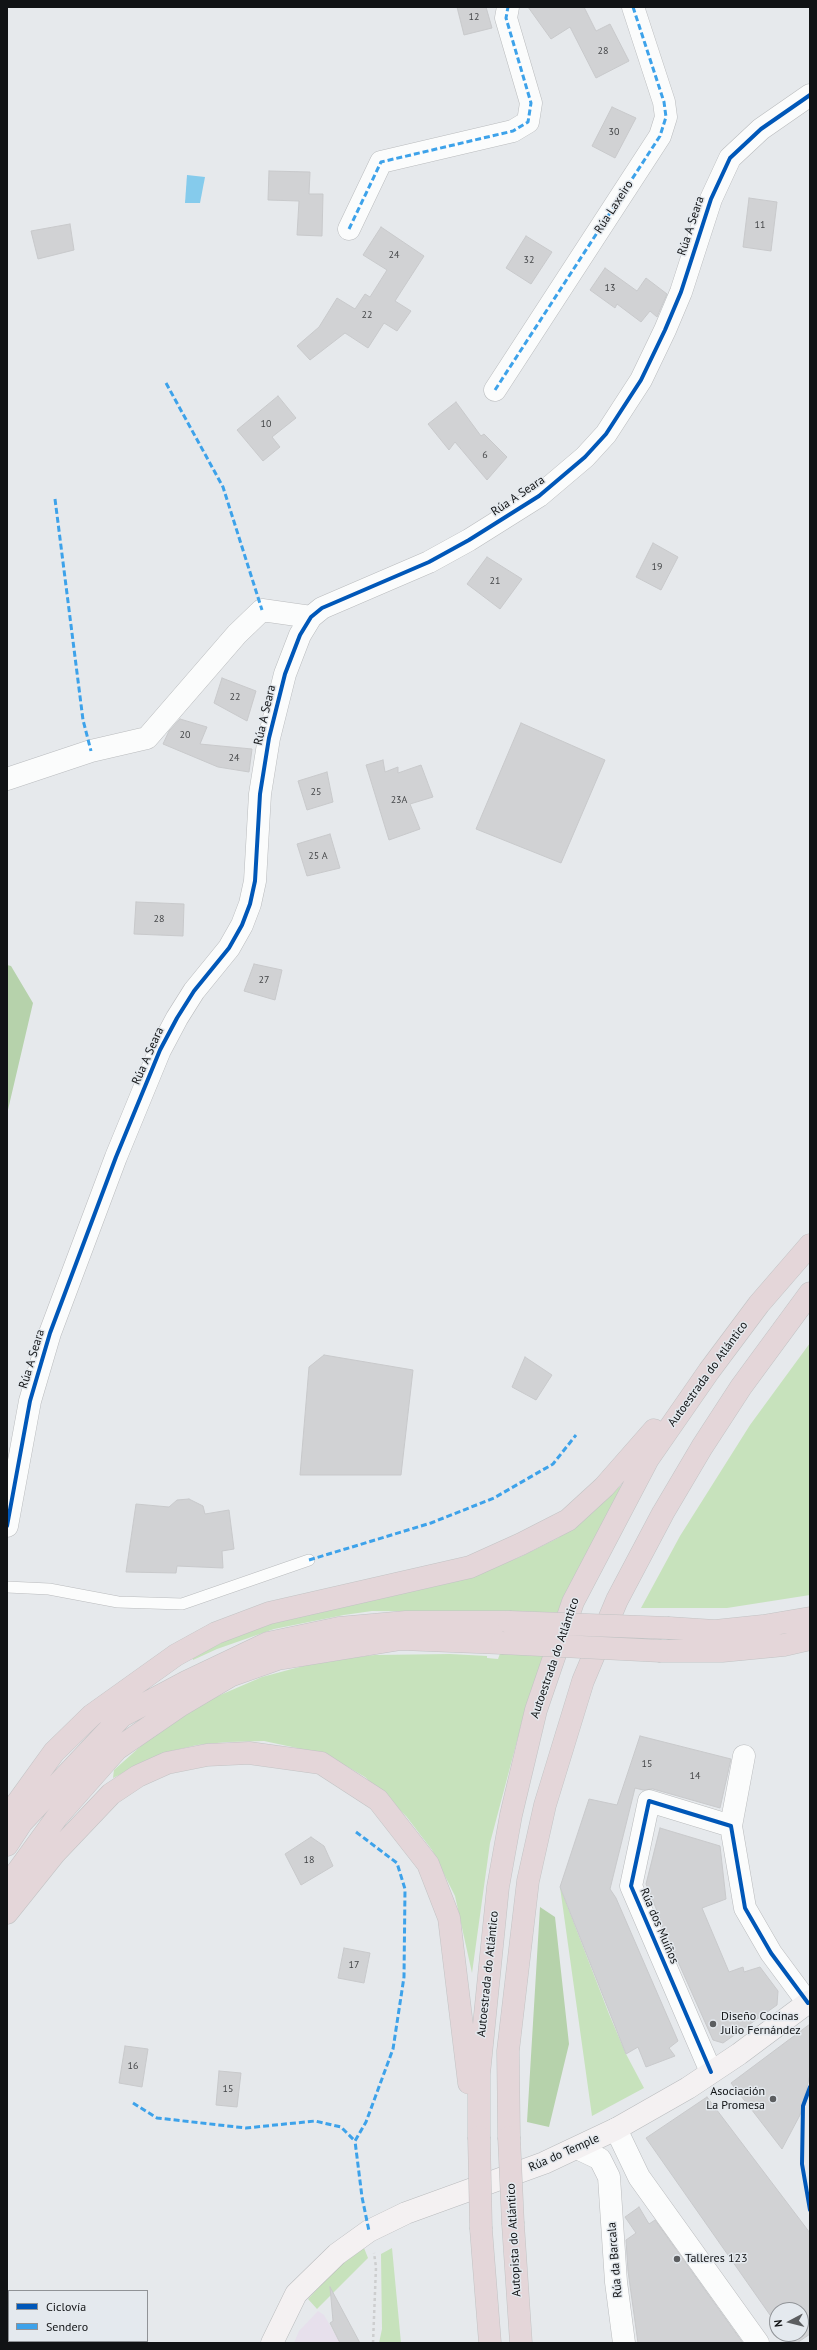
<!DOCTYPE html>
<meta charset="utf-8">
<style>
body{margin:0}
#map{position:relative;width:817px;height:2350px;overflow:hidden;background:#e6e9ec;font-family:"PT Sans",sans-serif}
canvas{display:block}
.frame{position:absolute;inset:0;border:8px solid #111315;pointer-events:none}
.legend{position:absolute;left:8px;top:2290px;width:140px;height:52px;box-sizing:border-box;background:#e4e9ee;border:1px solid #909397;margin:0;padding:5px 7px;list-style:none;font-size:12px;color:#111315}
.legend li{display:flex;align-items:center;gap:8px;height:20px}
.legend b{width:20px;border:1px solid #909397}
.north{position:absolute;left:769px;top:2302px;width:40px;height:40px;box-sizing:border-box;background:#e4e9ee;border:1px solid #909397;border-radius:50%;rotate:263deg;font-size:11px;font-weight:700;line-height:16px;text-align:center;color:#111315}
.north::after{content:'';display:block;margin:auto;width:14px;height:18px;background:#5c5e60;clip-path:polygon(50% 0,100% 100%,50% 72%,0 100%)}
</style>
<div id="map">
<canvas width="817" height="2350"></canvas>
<div class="frame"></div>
<ul class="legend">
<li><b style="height:5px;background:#0057b8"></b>Ciclovía</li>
<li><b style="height:5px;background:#3da2ea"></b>Sendero</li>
</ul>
<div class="north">N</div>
</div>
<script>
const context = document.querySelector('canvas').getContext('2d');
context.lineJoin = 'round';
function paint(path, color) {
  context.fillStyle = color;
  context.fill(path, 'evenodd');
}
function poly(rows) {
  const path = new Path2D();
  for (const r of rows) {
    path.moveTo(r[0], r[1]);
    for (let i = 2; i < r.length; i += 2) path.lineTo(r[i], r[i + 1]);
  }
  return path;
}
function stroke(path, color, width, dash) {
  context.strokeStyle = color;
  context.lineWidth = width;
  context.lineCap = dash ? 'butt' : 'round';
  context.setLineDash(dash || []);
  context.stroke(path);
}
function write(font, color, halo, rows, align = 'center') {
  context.font = font + ' "PT Sans",sans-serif';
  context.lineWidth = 3;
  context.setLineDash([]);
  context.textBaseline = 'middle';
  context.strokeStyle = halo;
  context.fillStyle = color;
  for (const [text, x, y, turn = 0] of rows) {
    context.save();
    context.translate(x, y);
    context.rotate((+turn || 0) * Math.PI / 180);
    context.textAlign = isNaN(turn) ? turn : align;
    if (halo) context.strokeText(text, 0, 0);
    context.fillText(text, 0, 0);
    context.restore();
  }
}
paint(poly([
 [318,2311,324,2315,340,2343,294,2343,299,2331]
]), '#e7e0ec');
paint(poly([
 [810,1343,810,1595,727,1608,641,1608,680,1536,750,1425],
 [624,1483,581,1564,522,1722,490,1843,472,1973,455,1896,432,1850,406,1816,365,1777,348,1767,297,1748,264,1741,227,1742,197,1745,163,1753,113,1778,114,1770,151,1737,211,1699,262,1677,322,1661,375,1655,450,1654,487,1656,487,1658,498,1659,515,1612,372,1611,344,1615,274,1629,217,1649,193,1660,192,1657,231,1638,271,1623,498,1566,520,1557,558,1538,572,1528],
 [560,1887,609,2014,626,2054,644,2088,592,2116],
 [364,2248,368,2258,317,2309,308,2299,337,2268],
 [392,2248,401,2343,379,2343,382,2329,381,2254]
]), '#c7e2bc');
paint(poly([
 [7,965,11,966,33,1003,7,1114],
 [540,1907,555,1917,569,2044,549,2127,527,2122]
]), '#b6d2ab');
paint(poly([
 [187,175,205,177,200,203,185,203]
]), '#85cbec');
const building = poly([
 [457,7,486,7,492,28,464,35,457,7],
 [528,7,584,7,596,31,610,24,629,61,596,78,570,27,551,39,528,7],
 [612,107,636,118,615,158,592,146,612,107],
 [269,171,310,172,309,194,323,194,322,236,297,235,299,201,268,200,269,171],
 [749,198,777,202,771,251,743,247,749,198],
 [70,224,74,250,38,259,31,231,70,224],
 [381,227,424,256,395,301,411,311,397,331,384,323,368,348,345,333,310,360,297,346,319,327,337,298,355,309,365,294,370,297,387,270,363,255,381,227],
 [526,236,552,252,531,284,506,268,526,236],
 [605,268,637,291,646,278,667,294,657,317,650,311,641,322,617,304,615,308,590,290,605,268],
 [278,396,296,418,272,437,280,447,263,461,237,430,278,396],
 [456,402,481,436,484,434,507,457,487,480,455,442,449,450,428,424,456,402],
 [653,543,678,557,661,590,636,577,653,543],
 [487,557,522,579,500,609,467,584,487,557],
 [222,678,256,691,247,721,214,703,222,678],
 [180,719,207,727,200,744,252,749,249,772,218,767,163,744,169,731,180,719],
 [521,723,605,760,561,863,476,829,521,723],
 [383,760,385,772,398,767,398,773,421,765,433,797,410,804,420,829,389,840,366,765,383,760],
 [327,772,333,802,307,810,298,781,327,772],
 [330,834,340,868,307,876,297,844,330,834],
 [136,902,184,904,183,936,134,934,136,902],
 [254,964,282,970,275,1000,244,991,254,964],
 [324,1355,413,1370,401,1475,300,1475,309,1367,324,1355],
 [525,1357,552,1375,536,1400,512,1387,525,1357],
 [189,1499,203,1506,205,1514,229,1510,234,1549,222,1551,223,1568,177,1566,176,1573,126,1572,136,1504,169,1507,177,1500,189,1499],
 [640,1736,731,1759,720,1808,653,1789,643,1790,635,1788,610,1889,616,1898,678,2041,669,2048,675,2056,646,2067,638,2047,626,2054,560,1887,589,1799,617,1805,640,1736],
 [660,1828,720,1846,726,1899,702,1908,729,1972,743,1967,744,1972,760,1967,778,1991,777,2005,723,2043,713,2040,659,1919,660,1918,646,1884,660,1828],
 [311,1837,324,1846,333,1866,301,1885,285,1854,311,1837],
 [344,1948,370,1953,364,1983,338,1978,344,1948],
 [810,2024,810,2075,800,2115,782,2149,731,2083,810,2024],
 [125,2046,148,2049,142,2087,119,2083,125,2046],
 [219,2071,241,2073,237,2107,216,2105,219,2071],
 [707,2097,810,2233,810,2334,797,2343,790,2343,784,2334,801,2334,801,2310,777,2310,777,2325,646,2138,707,2097],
 [639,2207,649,2224,655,2220,743,2343,638,2343,628,2271,626,2240,636,2233,625,2217,639,2207],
 [330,2287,360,2343,340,2343,330,2323,333,2321,330,2287]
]);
paint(building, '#d1d2d4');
stroke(building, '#c8c9cb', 1);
const service = poly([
 [7,1587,49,1589,118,1602,182,1604,309,1560]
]);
const minor = poly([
 [349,229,381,162,513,131,528,122,531,103,506,18,508,7],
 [495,390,660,136,666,117,664,102,633,7],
 [7,779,91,751,147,738,237,634,262,610,311,617],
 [7,1526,30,1401,50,1333,116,1157,160,1050,177,1018,194,991,229,948,242,925,250,904,255,881,260,794,269,738,285,674,300,635,311,617,322,608,429,562,469,540,539,496,585,457,606,434,641,380,665,330,681,292,711,199,730,158,761,129,810,95],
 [731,1826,744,1756],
 [711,2072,631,1886,649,1801,731,1826,745,1908,771,1953,808,2003],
 [616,2129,639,2177,758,2343],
 [577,2148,600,2159,609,2177,616,2282,624,2343]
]);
const secondary = poly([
 [272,2343,296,2294,337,2254,369,2231,406,2213,544,2163,616,2129,688,2088,739,2054,810,2001]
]);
const motorway = poly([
 [669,1628,715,1631,763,1626,810,1618],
 [661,1651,722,1651,784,1645,810,1639],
 [7,1817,54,1752,92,1715,176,1655,216,1633,269,1613,470,1567,521,1544,568,1520,604,1487,654,1430],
 [7,1845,22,1822,122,1716,186,1682,268,1643,339,1628,406,1622,509,1622],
 [7,1886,57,1817,117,1749,181,1705,230,1676,278,1659,401,1639,502,1643],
 [7,1913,55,1853,111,1794,138,1776,167,1763,207,1755,249,1753,321,1763,378,1800,428,1864,449,1918,469,2083],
 [479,2137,479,2074,498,1887,511,1815,536,1710,573,1602,648,1459,709,1371,759,1304,810,1245],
 [509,2137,508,2051,528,1881,545,1805,583,1681,617,1600,663,1513,702,1447,741,1387,810,1293],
 [513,2224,521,2343],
 [481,2229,490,2343]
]);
stroke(service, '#b9bbbd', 12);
stroke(minor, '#b9bbbd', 23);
stroke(secondary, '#b9bbbd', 23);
stroke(motorway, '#c2c3c4', 23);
stroke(poly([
 [810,2087,803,2106,802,2164,810,2210],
 [373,2343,376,2267,374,2253]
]), '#cdcecf', 2.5, [3, 3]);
stroke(service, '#fbfcfc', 11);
stroke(minor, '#fbfcfc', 22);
stroke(secondary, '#f4f1f2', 22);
stroke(motorway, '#e4d6d9', 22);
const motorwayBridge = poly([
 [509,1622,669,1628],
 [502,1643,661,1651],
 [479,2137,481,2229],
 [509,2137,513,2224]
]);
stroke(motorwayBridge, '#c2c3c4', 23, []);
stroke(motorwayBridge, '#e4d6d9', 22);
stroke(poly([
 [349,229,381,162,513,131,528,122,531,103,506,18,508,7],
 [166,383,223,487,262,610],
 [495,390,660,136,666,117,664,102,633,7],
 [55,499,83,720,91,751],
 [309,1560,431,1523,494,1498,553,1464,576,1435],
 [356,1832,397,1863,405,1889,404,1977,393,2049,366,2122,355,2141,362,2197,369,2231],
 [133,2103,157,2118,246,2128,315,2121,341,2127,355,2141]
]), '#3da2ea', 3, [6, 3]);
stroke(poly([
 [7,1526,30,1401,50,1333,116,1157,160,1050,177,1018,194,991,229,948,242,925,250,904,255,881,260,794,269,738,285,674,300,635,311,617,322,608,429,562,469,540,539,496,585,457,606,434,641,380,665,330,681,292,711,199,730,158,761,129,810,95],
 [711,2072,631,1886,649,1801,731,1826,745,1908,771,1953,808,2003],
 [810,2087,803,2106,802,2164,810,2210]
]), '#0057b8', 4);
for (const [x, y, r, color] of [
 [713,2024,4,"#5c5e60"],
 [773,2099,4,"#5c5e60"],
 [677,2259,4,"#5c5e60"]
]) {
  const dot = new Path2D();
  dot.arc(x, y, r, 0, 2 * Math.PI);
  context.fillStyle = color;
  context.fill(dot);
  stroke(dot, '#e4e9ee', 1.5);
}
write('10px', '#434547', null, [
 ["12",474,17],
 ["28",603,51],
 ["30",614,132],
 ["11",760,225],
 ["24",394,255],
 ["32",529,260],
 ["13",610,288],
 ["22",367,315],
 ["10",266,424],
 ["6",485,455],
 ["19",657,567],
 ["21",495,581],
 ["22",235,697],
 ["20",185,735],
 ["24",234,758],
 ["25",316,792],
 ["23A",399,800],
 ["25 A",318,856],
 ["28",159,919],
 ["27",264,980],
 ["15",647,1764],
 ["14",695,1776],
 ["18",309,1860],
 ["17",354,1965],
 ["16",133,2066],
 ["15",228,2089]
]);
write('12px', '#111315', '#e4e9ee', [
 ["Rúa Laxeiro",614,207,-57],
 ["Rúa A Seara",691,226,-72],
 ["Rúa A Seara",518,496,-34],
 ["Rúa A Seara",265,715,-77],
 ["Rúa A Seara",148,1056,-66],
 ["Rúa A Seara",32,1359,-73],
 ["Autoestrada do Atlántico",708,1374,-54],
 ["Autoestrada do Atlántico",555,1658,-71],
 ["Rúa dos Muíños",659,1926,67],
 ["Autoestrada do Atlántico",488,1974,-84],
 ["Rúa do Temple",564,2153,-24],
 ["Autopista do Atlántico",514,2240,-93],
 ["Rúa da Barcala",615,2260,-95]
]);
write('12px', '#111315', '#e4e9ee', [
 ["Diseño Cocinas",721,2017],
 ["Julio Fernández",721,2031],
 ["Asociación",765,2092,"right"],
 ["La Promesa",765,2106,"right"],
 ["Talleres 123",685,2259]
], 'left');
</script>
